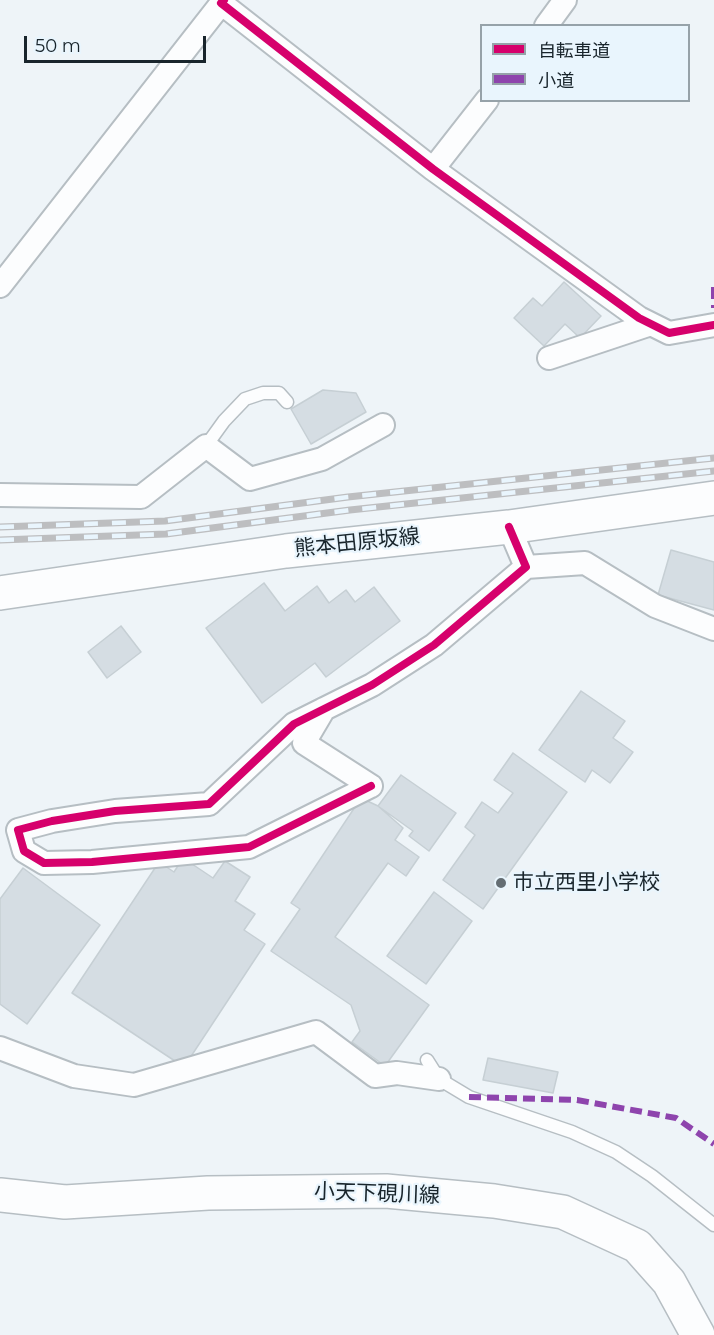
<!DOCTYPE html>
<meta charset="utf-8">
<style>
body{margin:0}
#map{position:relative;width:714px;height:1335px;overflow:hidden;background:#eef4f8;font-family:Montserrat,"Noto Sans JP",sans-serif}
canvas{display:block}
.legend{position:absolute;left:480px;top:24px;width:210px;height:78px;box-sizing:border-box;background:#e9f5fd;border:2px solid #96a2a9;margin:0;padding:8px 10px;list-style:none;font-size:18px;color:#19252c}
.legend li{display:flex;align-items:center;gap:12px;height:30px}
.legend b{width:30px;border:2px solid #96a2a9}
.scale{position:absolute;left:24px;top:36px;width:182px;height:27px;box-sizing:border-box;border:3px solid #19252c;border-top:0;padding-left:8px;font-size:18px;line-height:21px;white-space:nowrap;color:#19252c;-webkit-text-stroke:4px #e9f5fd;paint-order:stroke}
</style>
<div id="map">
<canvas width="714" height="1335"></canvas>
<ul class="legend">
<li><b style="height:8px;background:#d6006c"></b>自転車道</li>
<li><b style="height:8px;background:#8e44ad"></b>小道</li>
</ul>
<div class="scale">50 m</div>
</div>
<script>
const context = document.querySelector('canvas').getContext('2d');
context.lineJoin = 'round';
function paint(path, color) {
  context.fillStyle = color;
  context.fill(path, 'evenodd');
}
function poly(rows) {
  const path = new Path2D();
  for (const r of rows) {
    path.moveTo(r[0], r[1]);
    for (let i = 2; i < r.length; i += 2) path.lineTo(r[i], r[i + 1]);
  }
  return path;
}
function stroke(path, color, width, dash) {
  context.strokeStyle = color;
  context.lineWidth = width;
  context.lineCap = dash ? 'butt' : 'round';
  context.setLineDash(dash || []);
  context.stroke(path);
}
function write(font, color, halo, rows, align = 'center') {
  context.font = font + ' Montserrat,"Noto Sans JP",sans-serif';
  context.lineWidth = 4.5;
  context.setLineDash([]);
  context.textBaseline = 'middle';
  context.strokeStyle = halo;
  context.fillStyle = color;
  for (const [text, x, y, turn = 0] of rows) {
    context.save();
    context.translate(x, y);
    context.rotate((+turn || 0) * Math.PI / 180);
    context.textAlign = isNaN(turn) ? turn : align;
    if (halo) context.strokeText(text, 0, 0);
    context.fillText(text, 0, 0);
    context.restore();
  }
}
const building = poly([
 [564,282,601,316,580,338,565,324,544,346,514,318,533,298,542,306,564,282],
 [323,390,356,393,366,412,311,444,291,409,323,390],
 [671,550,714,562,714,610,658,595,671,550],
 [264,583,285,611,317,586,329,603,346,590,355,602,374,587,400,621,326,677,315,663,262,703,206,628,264,583],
 [121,626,141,652,107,678,88,652,121,626],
 [581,691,625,721,613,738,633,752,610,783,592,770,585,782,539,750,581,691],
 [513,753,567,792,483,909,443,880,475,835,465,827,482,802,498,813,513,793,494,780,513,753],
 [401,775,456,813,429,851,409,836,413,831,378,806,401,775],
 [361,798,378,806,403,828,395,840,419,857,406,876,388,863,335,937,429,1005,385,1066,352,1042,360,1031,351,1005,271,951,300,909,291,903,361,798],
 [183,858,213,878,225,861,250,877,235,901,255,914,244,930,265,944,184,1067,72,993,159,862,174,872,183,858],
 [23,868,100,925,27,1024,0,1004,0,899,23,868],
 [434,892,472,921,426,984,387,956,434,892],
 [488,1058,558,1072,553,1093,483,1080,488,1058]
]);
paint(building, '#d5dde3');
stroke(building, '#c6cfd4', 1.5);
const service = poly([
 [206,446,224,421,245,399,263,393,279,393,287,402],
 [427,1060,439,1079,469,1097,572,1132,616,1152,652,1176,714,1225]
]);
const minor = poly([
 [221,3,433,169,639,318,669,333,714,325],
 [546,26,565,0],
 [433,169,487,100],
 [0,286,224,0],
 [549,358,651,324],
 [0,495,141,497,206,446,250,479,322,459,383,425],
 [526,567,585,563,655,606,714,629],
 [324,709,304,743,371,786],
 [371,786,249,847,92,862,44,863,24,851,18,830,52,821,115,811,209,804,294,724,372,685,434,645,526,567,509,527],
 [0,1048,74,1076,134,1085,316,1032,375,1076,397,1073,439,1079]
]);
const secondary = poly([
 [0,1195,65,1202,208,1193,386,1191,494,1201,563,1212,637,1246,669,1282,698,1335]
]);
const primary = poly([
 [0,593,286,551,509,527,714,498]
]);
stroke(service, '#b6bec3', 15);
stroke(minor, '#b6bec3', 26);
stroke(secondary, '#b6bec3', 36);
stroke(primary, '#b6bec3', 36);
stroke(service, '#fcfdfe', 12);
stroke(minor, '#fcfdfe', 22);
stroke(secondary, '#fcfdfe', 33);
stroke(primary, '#fcfdfe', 33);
const rail = poly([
 [0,527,165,521,348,497,714,458],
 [0,540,166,534,350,510,714,471]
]);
stroke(rail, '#bdbec0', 7);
stroke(rail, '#e9f5fd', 4.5, [14]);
stroke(poly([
 [714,287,714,308],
 [469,1097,577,1100,676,1118,714,1144]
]), '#8e44ad', 6, [12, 6]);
stroke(poly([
 [224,0,221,3,433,169,639,318,669,333,714,325],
 [371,786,249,847,92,862,44,863,24,851,18,830,52,821,115,811,209,804,294,724,372,685,434,645,526,567,509,527]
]), '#d6006c', 8);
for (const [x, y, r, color] of [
 [501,883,6,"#646d73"]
]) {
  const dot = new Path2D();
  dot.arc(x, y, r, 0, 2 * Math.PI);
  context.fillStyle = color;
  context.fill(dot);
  stroke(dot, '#e9f5fd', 2);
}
write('21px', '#19252c', '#e9f5fd', [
 ["熊本田原坂線",357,543,-6],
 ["小天下硯川線",377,1194,2]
]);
write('21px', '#19252c', '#e9f5fd', [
 ["市立西里小学校",513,883]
], 'left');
</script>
